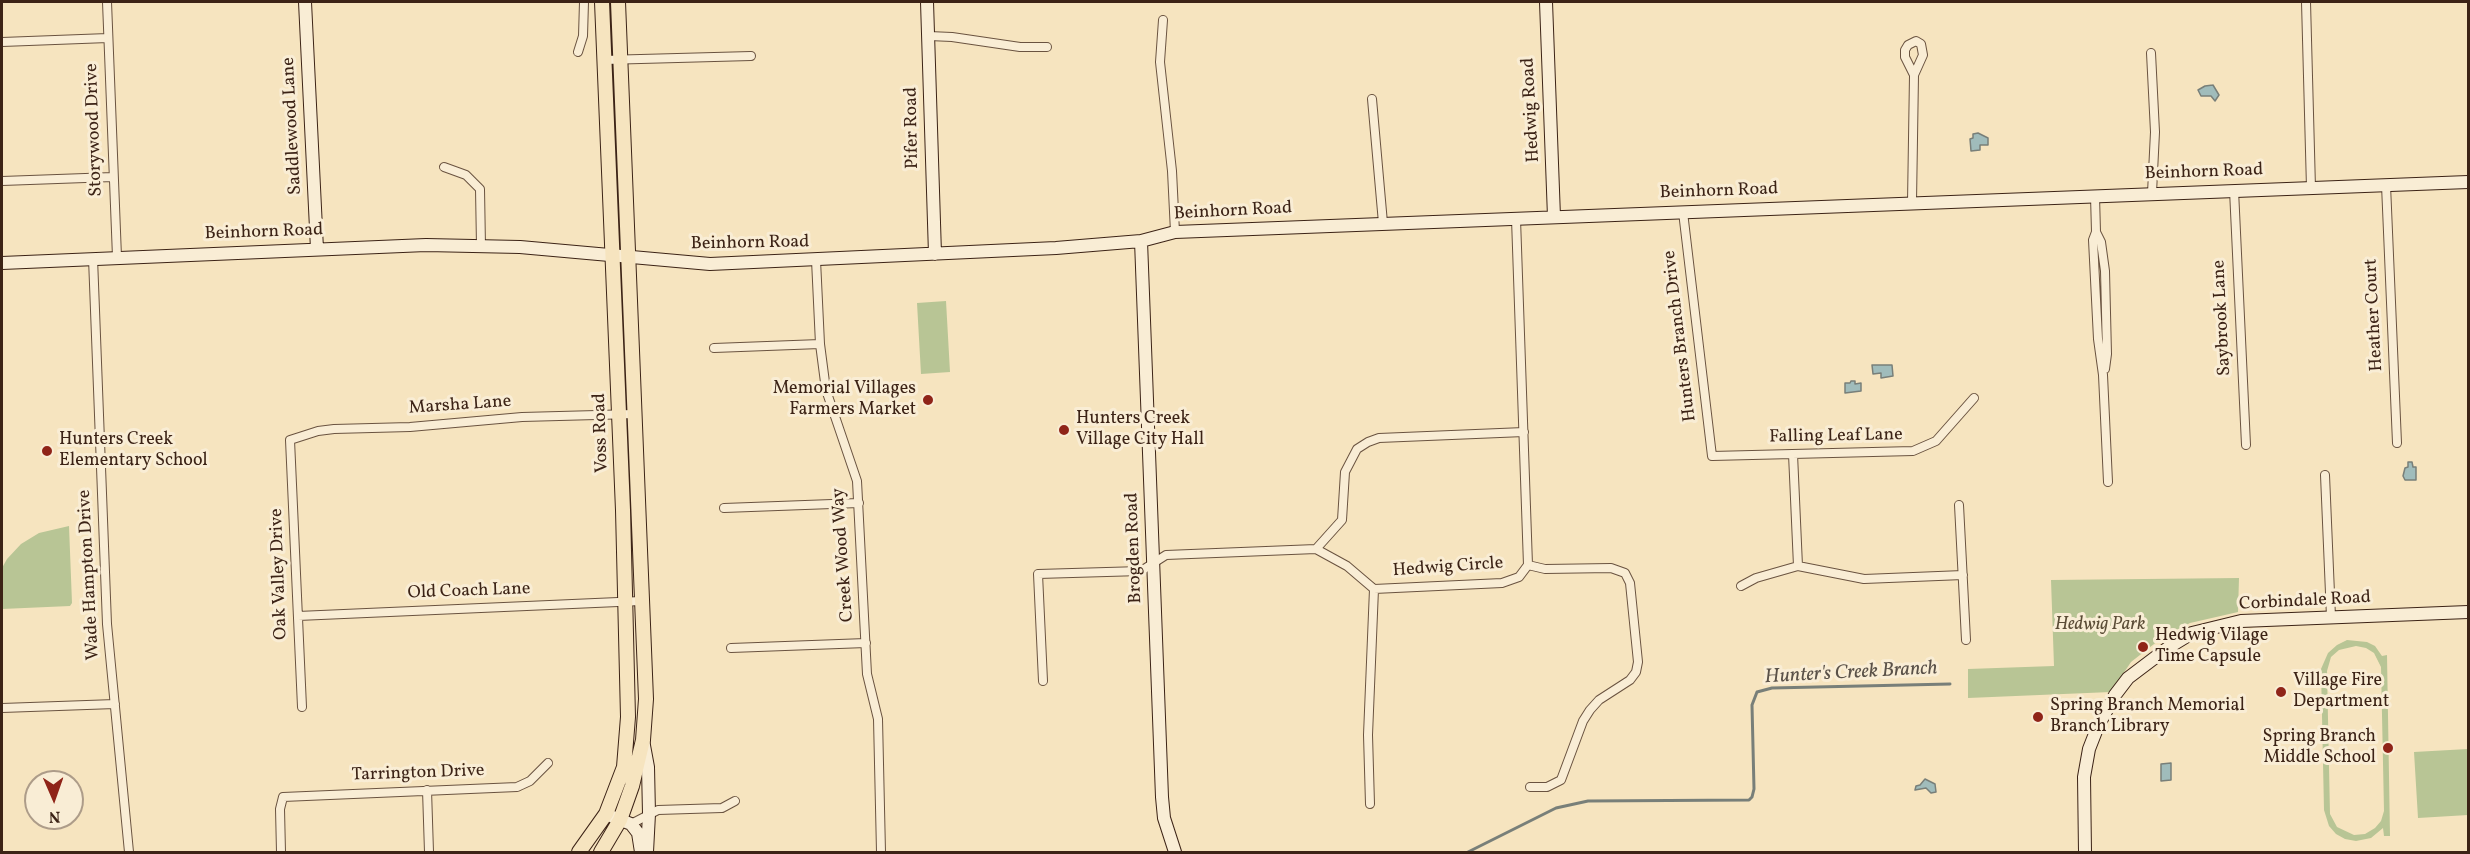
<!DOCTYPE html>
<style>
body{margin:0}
#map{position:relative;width:2470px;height:854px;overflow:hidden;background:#f6e4bf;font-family:Vollkorn,serif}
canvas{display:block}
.frame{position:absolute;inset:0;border:3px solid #3c2316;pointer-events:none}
.north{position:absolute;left:24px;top:770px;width:60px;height:60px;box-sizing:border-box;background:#f9edd5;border:2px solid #ad9c89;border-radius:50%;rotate:178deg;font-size:16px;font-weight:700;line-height:24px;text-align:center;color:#3c2316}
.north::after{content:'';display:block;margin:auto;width:21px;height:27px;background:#8f2418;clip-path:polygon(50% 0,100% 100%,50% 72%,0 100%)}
</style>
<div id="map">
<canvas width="2470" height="854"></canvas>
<div class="frame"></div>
<div class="north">N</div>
</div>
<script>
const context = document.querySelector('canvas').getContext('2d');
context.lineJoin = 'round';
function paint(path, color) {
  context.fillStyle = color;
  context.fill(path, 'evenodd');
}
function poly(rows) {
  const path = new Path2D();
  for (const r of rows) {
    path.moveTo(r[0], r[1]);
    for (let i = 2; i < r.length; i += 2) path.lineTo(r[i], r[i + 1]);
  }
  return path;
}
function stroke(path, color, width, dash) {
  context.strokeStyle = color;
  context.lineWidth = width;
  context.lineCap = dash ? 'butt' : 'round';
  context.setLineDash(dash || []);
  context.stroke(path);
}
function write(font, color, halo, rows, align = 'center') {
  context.font = font + ' Vollkorn,serif';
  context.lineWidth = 6;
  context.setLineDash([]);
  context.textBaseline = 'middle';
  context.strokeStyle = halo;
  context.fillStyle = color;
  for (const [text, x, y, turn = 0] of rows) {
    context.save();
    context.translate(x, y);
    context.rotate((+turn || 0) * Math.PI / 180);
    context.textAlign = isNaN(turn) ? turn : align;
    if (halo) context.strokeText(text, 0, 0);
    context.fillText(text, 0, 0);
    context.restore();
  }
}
paint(poly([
 [946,301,950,372,921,374,917,303],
 [69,526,72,603,70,606,2,609,2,568,7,559,21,544,39,533],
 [2239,578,2238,612,2190,623,2163,637,2131,662,2111,692,1968,698,1968,669,2054,666,2051,580],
 [2347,640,2367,642,2375,646,2382,656,2387,655,2390,836,2384,836,2383,828,2371,838,2356,841,2345,839,2336,834,2329,826,2324,810,2321,669,2328,653,2337,645],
 [2356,646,2366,648,2374,653,2381,667,2384,811,2381,821,2375,828,2365,834,2354,835,2337,827,2330,814,2327,671,2331,657,2339,650],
 [2468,749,2468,815,2418,818,2414,752]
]), '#b8c595');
const water = poly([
 [2213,85,2219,95,2215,101,2211,96,2201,96,2198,90,2205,86,2213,85],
 [1978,133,1988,138,1988,145,1980,145,1980,150,1971,151,1970,139,1973,138,1973,134,1978,133],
 [1872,365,1892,365,1893,376,1881,378,1881,373,1873,374,1872,365],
 [1851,381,1855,381,1855,384,1861,383,1861,391,1845,393,1845,383,1850,383,1851,381],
 [2408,462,2412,462,2413,467,2416,467,2416,480,2405,480,2403,476,2405,468,2408,467,2408,462],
 [2171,763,2171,780,2161,781,2161,764,2171,763],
 [1925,779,1935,784,1936,792,1931,793,1926,788,1915,790,1916,786,1920,785,1925,779]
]);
paint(water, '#a0bcbb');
stroke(water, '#787f79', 1.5);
stroke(poly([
 [1468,852,1556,808,1588,801,1749,800,1752,797,1754,789,1752,705,1757,692,1772,688,1950,684]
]), '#787f79', 3);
const street = poly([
 [107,2,117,257],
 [2306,2,2311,188],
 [1163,20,1160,62,1172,171,1175,232],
 [929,36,952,37,1020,47,1047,47],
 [2,42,108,38],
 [578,52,583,36,584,2],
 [2151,53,2155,132,2152,193],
 [604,60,751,56],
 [1372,99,1383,223],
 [444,167,466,175,480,189,481,246],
 [2,181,113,177],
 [2386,185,2397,443],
 [2234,190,2246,445],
 [2095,196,2096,232,2101,242,2105,271,2107,354,2105,369],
 [1912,202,1914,75,1923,55,1921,44,1916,41,1908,45,1905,50,1905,57,1914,75],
 [1683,212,1712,456,1913,451,1936,441,1974,398],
 [2096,232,2093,240,2098,339,2103,375,2108,482],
 [93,258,107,624,129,852],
 [816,260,820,344,826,390,857,481,867,674,878,719,881,852],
 [714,348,820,344],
 [1793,454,1798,566],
 [2325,475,2331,617],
 [1959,505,1966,640],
 [724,508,859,503],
 [1316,549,1347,566,1374,589,1502,583,1519,577,1528,565,1516,219],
 [1528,565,1545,569,1611,568,1625,573,1630,583,1638,662,1636,672,1630,680,1599,700,1590,710,1583,721,1561,780,1547,787,1530,787],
 [1741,586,1756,578,1798,566,1864,579,1963,575],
 [298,616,641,601],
 [731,648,866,643],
 [1043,681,1038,574,1141,571,1166,555,1316,549,1342,520,1345,472,1357,449,1368,442,1379,438,1524,432],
 [302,707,290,440,318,431,334,429,410,427,522,417,634,414],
 [2,708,115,704],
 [427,790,429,852],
 [1370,804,1368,735,1374,589],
 [631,824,658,810,722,808,735,801],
 [281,852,280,809,283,797,517,787,530,781,548,763]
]);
const secondary = poly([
 [305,2,317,249],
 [927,2,935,254],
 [1546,2,1554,217],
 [1141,241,1162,797,1164,818,1175,852],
 [2,263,426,245,520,247,710,264,1056,248,1141,241,1175,232,2468,182],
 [643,740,648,767,649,814,647,852],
 [613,817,631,824,638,833,641,852],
 [2085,852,2084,777,2089,749,2098,726,2115,695,2128,678,2169,647,2192,633,2241,621,2468,612]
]);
const primary = poly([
 [579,852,606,814,624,767,628,717,623,510,602,2],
 [601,852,620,820,632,786,643,740,646,699,618,2]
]);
stroke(street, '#6a5340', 10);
stroke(secondary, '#3c2316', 14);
stroke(primary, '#3c2316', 16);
stroke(street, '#f9edd5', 8);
stroke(secondary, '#f9edd5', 12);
stroke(primary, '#f6e4bf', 14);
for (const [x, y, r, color] of [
 [928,400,6,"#8f2418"],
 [1064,430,6,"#8f2418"],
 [47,451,6,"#8f2418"],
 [2143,647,6,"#8f2418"],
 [2281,692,6,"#8f2418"],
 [2038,717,6,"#8f2418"],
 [2388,748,6,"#8f2418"]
]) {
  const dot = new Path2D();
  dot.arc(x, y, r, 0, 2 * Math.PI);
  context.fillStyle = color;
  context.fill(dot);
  stroke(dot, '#f9edd5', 2);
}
write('18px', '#3c2316', '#f9edd5', [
 ["Hedwig Road",1532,110,-93],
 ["Saddlewood Lane",293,126,-93],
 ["Pifer Road",913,128,-91],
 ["Storywood Drive",95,130,-92],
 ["Beinhorn Road",2204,173,-2],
 ["Beinhorn Road",1719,192,-2],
 ["Beinhorn Road",1233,212,-3],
 ["Beinhorn Road",264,233,-2],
 ["Beinhorn Road",750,244,-1],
 ["Heather Court",2375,315,-93],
 ["Saybrook Lane",2223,318,-93],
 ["Hunters Branch Drive",1681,336,-97],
 ["Marsha Lane",460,406,-4],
 ["Voss Road",602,433,-92],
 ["Falling Leaf Lane",1836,437,-1],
 ["Brogden Road",1135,548,-92],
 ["Creek Wood Way",844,555,-94],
 ["Hedwig Circle",1448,568,-4],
 ["Oak Valley Drive",280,574,-92],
 ["Wade Hampton Drive",90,575,-93],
 ["Old Coach Lane",469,592,-2],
 ["Corbindale Road",2305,602,-3],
 ["Tarrington Drive",418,774,-2]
]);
write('18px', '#3c2316', '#f9edd5', [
 ["Memorial Villages",916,390,"right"],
 ["Farmers Market",916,411,"right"],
 ["Hunters Creek",1076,420],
 ["Village City Hall",1076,441],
 ["Hunters Creek",59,441],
 ["Elementary School",59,462],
 ["Hedwig Vilage",2155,637],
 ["Time Capsule",2155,658],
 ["Village Fire",2293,682],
 ["Department",2293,703],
 ["Spring Branch Memorial",2050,707],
 ["Branch Library",2050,728],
 ["Spring Branch",2376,738,"right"],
 ["Middle School",2376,759,"right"]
], 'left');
write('italic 18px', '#5b4c36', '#f9edd5', [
 ["Hedwig Park",2100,626]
]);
write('italic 20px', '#5a5148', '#f9edd5', [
 ["Hunter's Creek Branch",1851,674,-3]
]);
</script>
